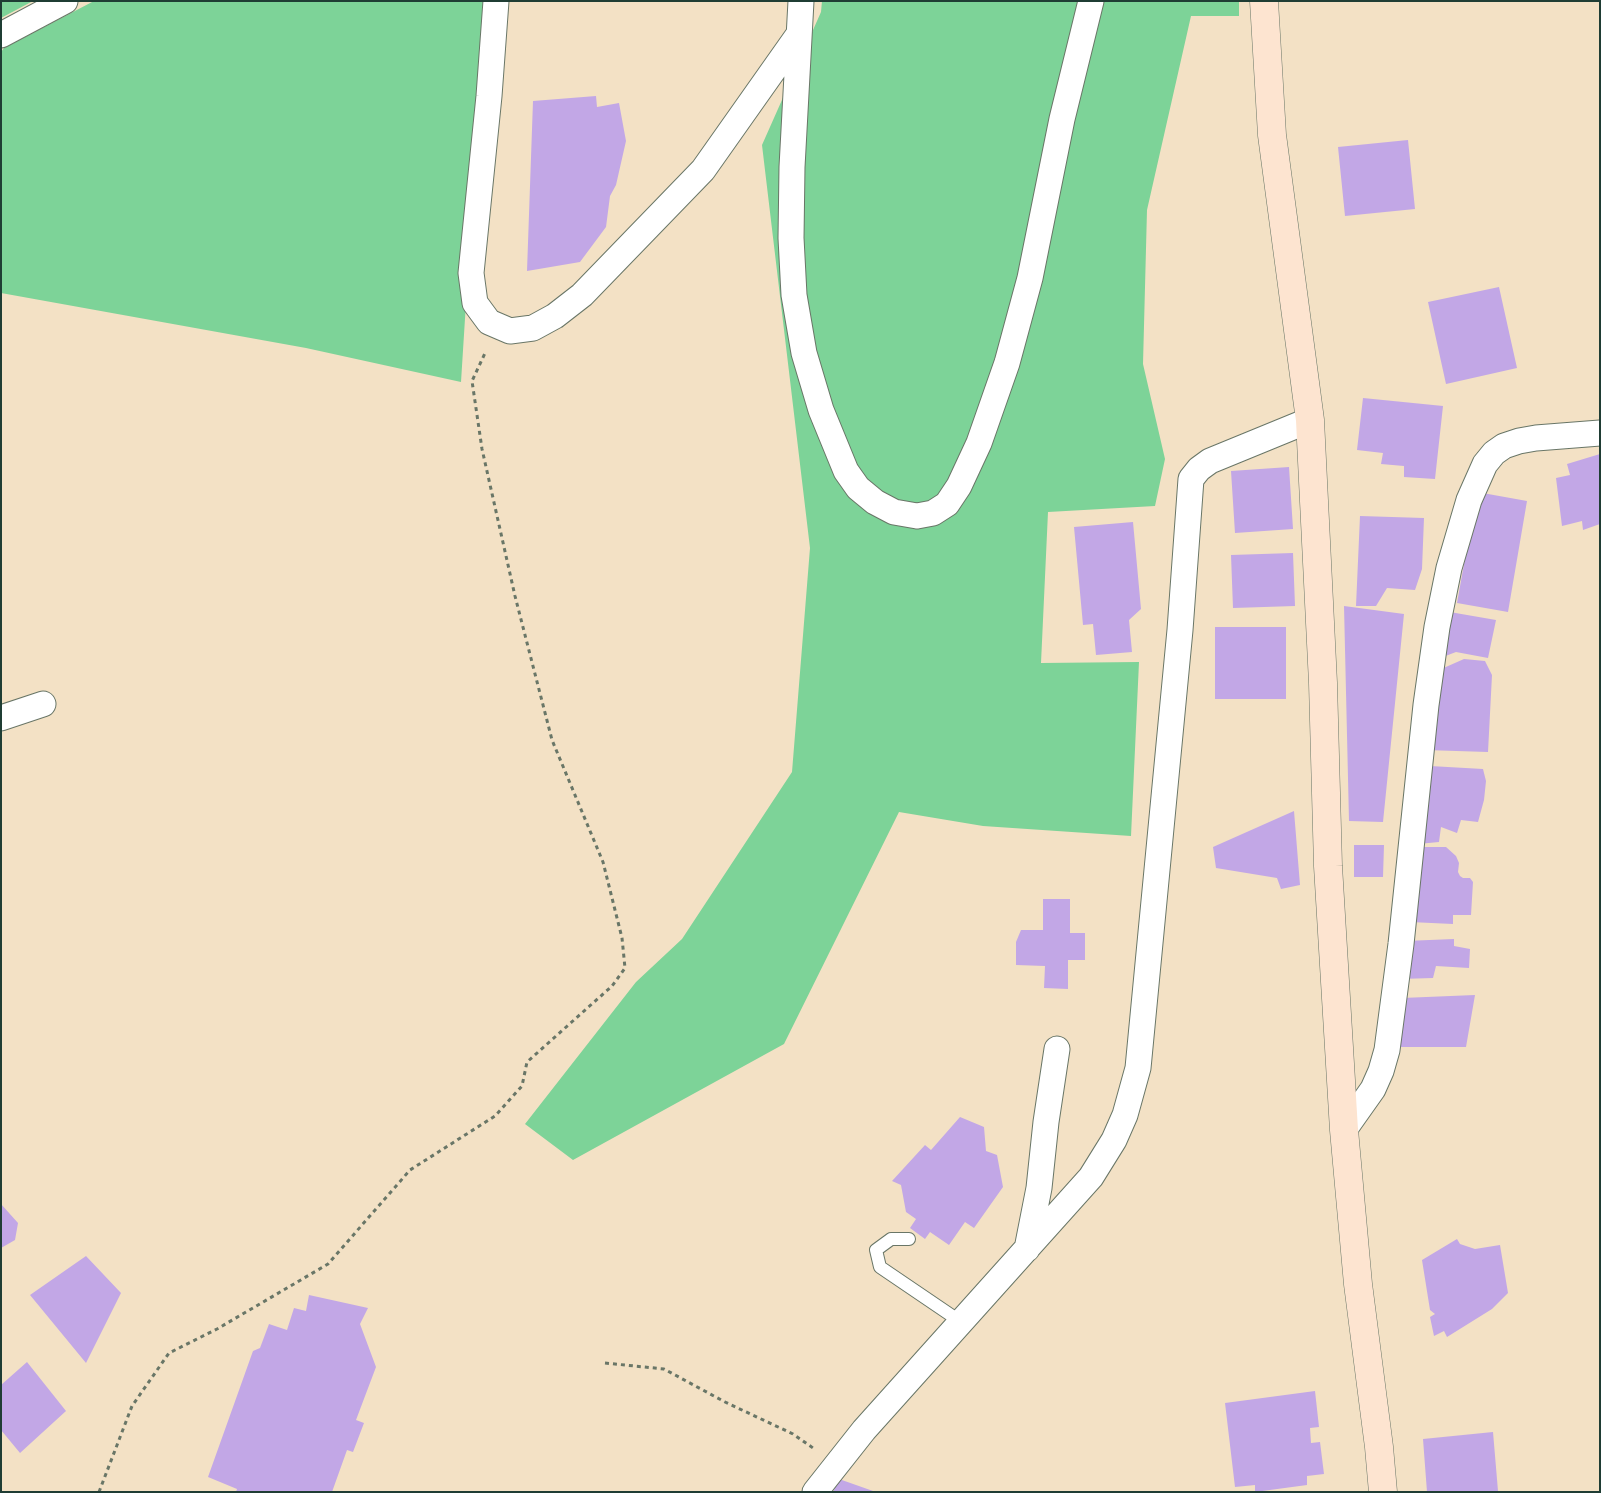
<!DOCTYPE html>
<style>
body{margin:0}
#map{position:relative;width:1601px;height:1493px;overflow:hidden;background:#f3e1c5;font-family:"Patrick Hand",sans-serif}
canvas{display:block}
.frame{position:absolute;inset:0;border:2px solid #1f3d34;pointer-events:none}
</style>
<div id="map">
<canvas width="1601" height="1493"></canvas>
<div class="frame"></div>
</div>
<script>
const context = document.querySelector('canvas').getContext('2d');
context.lineJoin = 'round';
function paint(path, color) {
  context.fillStyle = color;
  context.fill(path, 'evenodd');
}
function poly(rows) {
  const path = new Path2D();
  for (const r of rows) {
    path.moveTo(r[0], r[1]);
    for (let i = 2; i < r.length; i += 2) path.lineTo(r[i], r[i + 1]);
  }
  return path;
}
function stroke(path, color, width, dash) {
  context.strokeStyle = color;
  context.lineWidth = width;
  context.lineCap = dash ? 'butt' : 'round';
  context.setLineDash(dash || []);
  context.stroke(path);
}
paint(poly([
 [1,1,33,1,1,18],
 [94,1,485,1,461,382,306,348,1,293,1,52,4,48],
 [822,1,1239,1,1239,16,1191,16,1147,210,1143,364,1165,459,1155,506,1048,512,1041,663,1139,662,1131,836,983,826,899,812,784,1044,573,1160,525,1124,636,982,682,939,792,772,810,548,762,145,821,12]
]), '#7dd398');
paint(poly([
 [596,96,597,107,619,103,626,141,616,185,610,196,606,227,580,262,527,271,533,101],
 [1408,140,1415,209,1345,216,1338,147],
 [1499,287,1517,368,1446,384,1428,302],
 [1363,398,1443,406,1435,479,1404,477,1404,466,1381,464,1383,453,1357,450],
 [1600,454,1600,524,1583,530,1582,521,1562,526,1556,478,1570,475,1567,464],
 [1289,467,1293,529,1235,533,1231,471],
 [1477,492,1527,501,1508,612,1457,603],
 [1360,516,1424,518,1422,569,1415,590,1387,588,1376,606,1356,606],
 [1133,522,1141,609,1129,620,1132,652,1096,655,1093,624,1083,625,1074,527],
 [1293,553,1295,606,1233,608,1231,555],
 [1344,606,1404,614,1383,822,1349,821],
 [1444,611,1496,620,1488,658,1456,652,1435,660],
 [1215,627,1286,627,1286,699,1215,699],
 [1464,659,1485,661,1492,675,1488,752,1425,750,1439,670],
 [1430,766,1483,769,1486,781,1484,800,1478,822,1461,820,1457,833,1441,827,1439,842,1418,844],
 [1294,811,1300,885,1281,889,1277,878,1216,868,1213,847],
 [1354,845,1384,845,1383,877,1354,877],
 [1420,847,1446,847,1456,856,1459,863,1458,872,1460,876,1463,878,1470,878,1473,882,1471,915,1453,915,1453,924,1410,922],
 [1043,899,1070,899,1070,933,1085,933,1085,960,1068,960,1068,989,1044,988,1045,966,1016,965,1016,942,1021,930,1043,930],
 [1454,939,1454,946,1470,949,1469,968,1436,966,1433,978,1400,979,1405,941],
 [1475,995,1466,1047,1399,1047,1402,998],
 [960,1117,984,1127,986,1151,997,1155,1003,1187,974,1228,965,1222,949,1245,930,1232,925,1239,910,1228,916,1219,906,1212,901,1185,892,1181,925,1145,931,1150],
 [1,1204,18,1223,15,1240,1,1248],
 [1457,1239,1460,1244,1475,1249,1500,1245,1508,1293,1492,1309,1447,1337,1444,1331,1434,1336,1430,1317,1435,1314,1430,1310,1422,1260],
 [86,1256,121,1293,86,1363,30,1295],
 [309,1295,368,1308,360,1324,376,1367,356,1420,364,1423,353,1452,347,1450,332,1492,236,1492,237,1489,208,1477,253,1351,260,1348,269,1324,287,1330,294,1308,306,1311],
 [27,1362,66,1411,20,1453,1,1430,1,1385],
 [1315,1391,1319,1427,1310,1428,1311,1443,1320,1442,1324,1474,1307,1476,1307,1485,1255,1492,1255,1485,1235,1487,1225,1403],
 [1493,1432,1498,1491,1427,1492,1423,1439],
 [839,1479,873,1491,873,1492,833,1492]
]), '#c2a7e6');
const lane = poly([
 [909,1239,891,1239,876,1250,880,1267,961,1322]
]);
const street = poly([
 [496,1,489,96,471,273,475,303,489,322,510,331,533,328,555,316,582,295,703,170,799,34],
 [801,1,792,167,791,238,794,295,804,353,821,410,846,471,858,488,875,502,894,512,917,516,933,513,947,504,959,486,979,443,1007,363,1030,278,1062,119,1091,1],
 [1,35,65,1],
 [1,718,43,704],
 [1344,1130,1373,1089,1381,1071,1387,1050,1401,944,1426,705,1437,627,1449,568,1469,500,1485,464,1494,453,1504,446,1519,441,1536,438,1600,433],
 [1027,1249,1039,1188,1046,1122,1057,1049],
 [815,1492,864,1430,1091,1177,1114,1140,1125,1115,1138,1068,1180,630,1191,479,1199,469,1210,461,1310,420]
]);
const secondary = poly([
 [1264,1,1272,135,1310,420,1323,683,1328,866,1344,1130,1358,1284,1379,1447,1383,1492]
]);
stroke(lane, '#697667', 14);
stroke(street, '#697667', 27);
stroke(secondary, '#697667', 29);
stroke(poly([
 [605,1363,664,1369,725,1402,793,1434,813,1448],
 [99,1492,132,1406,169,1353,217,1329,328,1264,410,1170,495,1116,522,1086,527,1062,612,986,625,968,622,938,603,862,552,740,515,596,482,449,472,381,486,351]
]), '#697667', 3, [4, 4]);
stroke(lane, '#fff', 12);
stroke(street, '#fff', 25);
stroke(secondary, '#fde4d0', 28);
</script>
